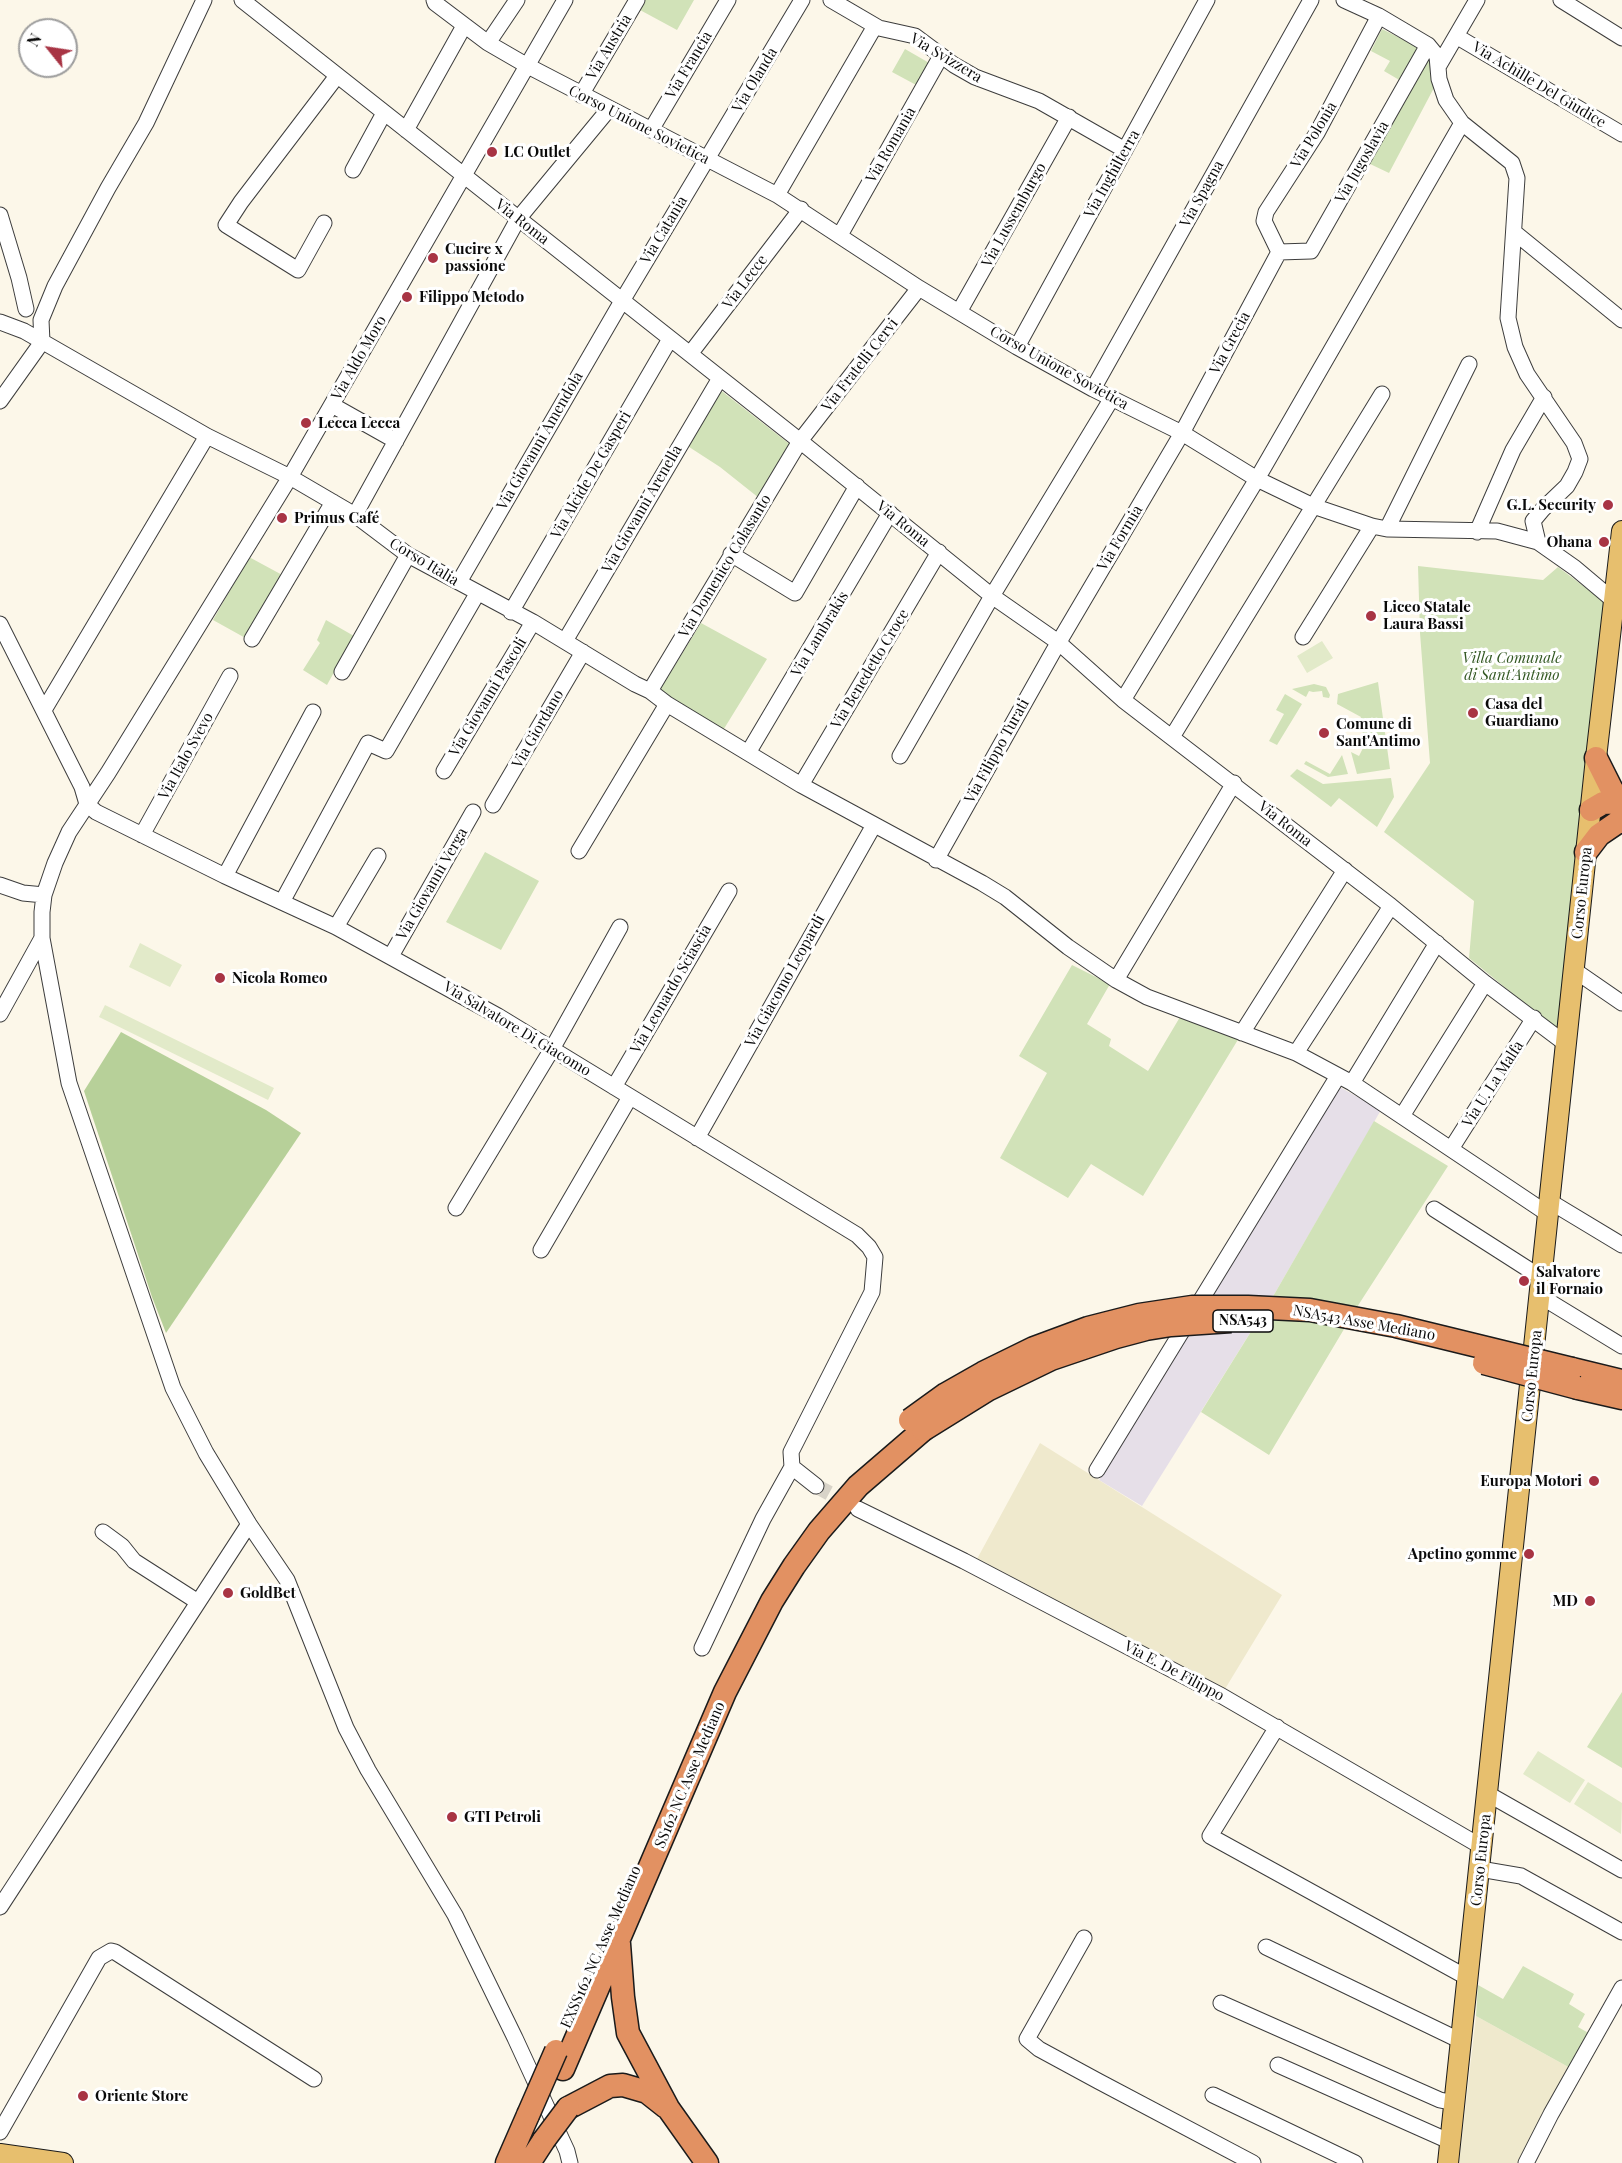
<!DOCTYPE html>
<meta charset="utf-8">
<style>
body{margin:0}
#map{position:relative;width:1622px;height:2163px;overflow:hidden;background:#fcf7e9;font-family:"Playfair Display",serif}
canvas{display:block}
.north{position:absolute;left:18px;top:18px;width:60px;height:60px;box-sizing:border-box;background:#fff;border:2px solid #9d9d9d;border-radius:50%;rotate:300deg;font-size:16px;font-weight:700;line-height:24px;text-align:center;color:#0a0a0a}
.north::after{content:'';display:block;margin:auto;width:21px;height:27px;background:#a83444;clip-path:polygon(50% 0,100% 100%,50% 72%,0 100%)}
</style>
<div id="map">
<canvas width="1622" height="2163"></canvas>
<div class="north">N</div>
</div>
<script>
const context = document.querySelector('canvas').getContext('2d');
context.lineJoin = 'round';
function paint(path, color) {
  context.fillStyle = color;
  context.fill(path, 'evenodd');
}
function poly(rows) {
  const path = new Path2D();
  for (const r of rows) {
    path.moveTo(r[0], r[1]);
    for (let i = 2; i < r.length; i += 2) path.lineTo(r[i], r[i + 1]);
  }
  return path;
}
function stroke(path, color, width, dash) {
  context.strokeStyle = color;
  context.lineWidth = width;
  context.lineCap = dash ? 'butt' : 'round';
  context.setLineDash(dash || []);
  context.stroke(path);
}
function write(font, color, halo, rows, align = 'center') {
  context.font = font + ' "Playfair Display",serif';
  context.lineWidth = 6;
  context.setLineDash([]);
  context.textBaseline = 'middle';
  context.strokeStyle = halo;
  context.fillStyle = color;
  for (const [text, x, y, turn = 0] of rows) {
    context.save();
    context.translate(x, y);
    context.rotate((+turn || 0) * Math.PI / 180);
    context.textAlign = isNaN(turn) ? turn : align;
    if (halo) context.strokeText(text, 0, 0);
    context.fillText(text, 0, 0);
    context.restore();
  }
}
paint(poly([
 [1338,1086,1381,1110,1275,1293,1142,1506,1099,1480]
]), '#e6dfe8');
paint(poly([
 [1040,1443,1282,1595,1225,1689,977,1559],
 [1476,2016,1572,2069,1522,2163,1459,2163]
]), '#efe9cd');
paint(poly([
 [645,0,694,0,677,30,640,10],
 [1382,29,1420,48,1401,81,1384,71,1390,61,1371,51],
 [905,49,931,64,918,86,892,72],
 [1430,55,1436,84,1389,173,1368,163],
 [719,389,792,446,759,498,720,467,686,445],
 [249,557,286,577,249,640,213,620],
 [1418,566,1543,580,1558,567,1606,603,1561,1033,1469,958,1474,901,1384,832,1430,763,1420,633],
 [326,620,354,636,327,685,303,670,320,643,317,640],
 [701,623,767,659,722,732,658,693],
 [1378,682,1390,769,1357,774,1351,752,1359,756,1369,736,1357,729,1361,717,1337,704,1338,694],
 [1314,684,1326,687,1330,695,1329,698,1323,697,1322,691,1313,692,1309,691,1306,697,1292,689],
 [1285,694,1302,704,1277,745,1269,741,1284,714,1276,710],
 [1342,755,1348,774,1328,777,1304,764,1306,761,1330,774],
 [1297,769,1323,784,1391,778,1394,797,1377,827,1339,798,1331,807,1290,776],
 [485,852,539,881,501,950,446,922],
 [1072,965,1110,984,1087,1024,1111,1039,1109,1046,1148,1071,1180,1017,1239,1038,1143,1196,1091,1164,1068,1198,1000,1158,1047,1073,1019,1056],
 [1374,1121,1448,1166,1359,1304,1269,1455,1201,1412,1275,1293],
 [1622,1692,1622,1768,1587,1747],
 [1523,1966,1574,1994,1569,2004,1585,2014,1578,2027,1592,2035,1572,2069,1476,2016,1478,1985,1503,1999]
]), '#d1e2b8');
paint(poly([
 [121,1032,266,1110,301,1133,166,1333,152,1297,84,1091]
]), '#b7d099');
paint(poly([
 [1322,641,1333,658,1307,673,1297,656],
 [140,943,182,965,170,987,129,967],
 [105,1005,274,1088,268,1100,99,1017],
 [1538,1751,1585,1780,1570,1803,1523,1774],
 [1588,1782,1622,1803,1621,1834,1574,1804]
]), '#e2eac9');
stroke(poly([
 [816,1486,853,1506]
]), '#d8d3c8', 15, [15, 8]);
const minor = poly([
 [242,0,800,441,992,596,1058,642,1123,700,1391,906,1485,983,1566,1044],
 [434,0,435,3,488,43,526,65,777,195,919,288,1017,347,1093,389,1182,433,1257,479,1313,506,1372,526,1387,529,1497,531,1538,542,1575,568,1613,600],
 [565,0,290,477,108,773,69,832,55,863,44,895,42,912,42,938,69,1083,173,1388,206,1453,249,1524,287,1580,346,1728,368,1770,455,1915,515,2038,567,2151,570,2163],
 [831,0,879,28,915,36,954,65,975,77,1039,101,1125,150],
 [1344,0,1379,16,1428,45,1437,56,1439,79,1446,100,1462,123,1512,163,1517,178,1508,318,1515,347,1527,374,1574,443,1580,459,1575,472,1567,486,1543,509,1533,521,1538,542],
 [1561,0,1622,38],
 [1456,36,1622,134],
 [488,43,517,0],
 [1438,67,1477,0],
 [581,95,637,0],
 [406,130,464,26],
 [651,130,728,0],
 [353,170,384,113],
 [777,195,875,26],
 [0,215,19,278,26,309],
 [324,223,298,270,226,225,241,202,337,76],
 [1514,232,1622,320],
 [840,235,941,56],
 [1279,252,1264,221,1266,212,1317,133,1379,16],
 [1279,252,1311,251,1428,45],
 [959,312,1069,117],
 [0,322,24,331,207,436,290,477,355,515,408,555,533,622,635,684,650,691,667,704,801,785,982,883,1005,897,1068,947,1116,980,1147,997,1296,1053,1352,1083,1548,1214],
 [1017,347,1207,0],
 [690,354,801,209],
 [1093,389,1311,0],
 [0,401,42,342,41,320,55,286,108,188,146,123,204,0],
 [332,405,396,441],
 [355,515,518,219,609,109],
 [1387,529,1469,364],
 [1477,532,1513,450,1544,397],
 [731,554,795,593,857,486],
 [459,582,622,301,802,0],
 [511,612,670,339],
 [0,624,82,787,87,804,96,812,225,876,336,927,498,1016,857,1235,869,1247,875,1257,872,1292,791,1452,792,1467,816,1486],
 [1303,637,1372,526],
 [252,639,333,502],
 [565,641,720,378],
 [342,672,408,555],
 [650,691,800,441,919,288],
 [1123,700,1257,479,1462,123],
 [44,710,207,436],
 [1172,737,1382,394],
 [748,753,890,513],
 [900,756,992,596,1112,398],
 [444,771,533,622],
 [801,785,939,552],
 [493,805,583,652],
 [142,835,230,676],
 [579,851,667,704],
 [936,860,1053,652,1182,433,1279,252],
 [225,876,313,712],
 [0,885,23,893,44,895],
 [282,902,368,743,386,751,477,594],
 [336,927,378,856],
 [391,956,473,812],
 [1574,970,1622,1003],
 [1116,980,1234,783],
 [0,1014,42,938],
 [1242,1033,1345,870],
 [1296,1053,1391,906],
 [1352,1083,1437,943],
 [614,1087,729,891],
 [1402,1116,1485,983],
 [697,1138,874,825],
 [1451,1149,1534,1018],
 [1549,1201,1622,1245],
 [456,1208,552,1049,620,927],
 [1434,1209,1542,1278],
 [541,1250,630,1097],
 [1540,1296,1622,1346],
 [1097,1470,1338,1076],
 [858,1509,964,1561,1222,1696,1482,1847],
 [103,1532,122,1546,134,1561,198,1602],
 [702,1648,763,1519,792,1467],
 [1277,1727,1210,1836,1468,1978],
 [1488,1794,1622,1870],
 [1480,1869,1521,1876,1622,1932],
 [0,1907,249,1524],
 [1084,1938,1027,2039,1039,2049,1098,2081,1253,2163],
 [1266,1947,1461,2041],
 [1221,2003,1440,2100,1455,2103],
 [1278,2065,1451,2142],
 [1213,2095,1355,2163],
 [0,2132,99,1958,111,1951,115,1952,314,2079],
 [1526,2163,1551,2114,1622,1988]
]);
const major = poly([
 [0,2154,63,2163],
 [1448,2163,1596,758,1622,531]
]);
const highway = poly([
 [1596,758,1612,790,1622,801],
 [1591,810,1603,803,1622,802],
 [1586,852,1599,835,1618,822,1622,822],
 [1572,1369,1622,1381],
 [1578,1388,1622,1398],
 [619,1944,623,1997,628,2033,668,2108,707,2163],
 [563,2069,725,1692,772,1601,794,1566,819,1531,858,1486,923,1430],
 [568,2108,610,2086,623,2085,647,2092,666,2107],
 [507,2163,528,2115],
 [529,2163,544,2140]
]);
stroke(minor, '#3d3d3d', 17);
stroke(major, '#1b1b1b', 22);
stroke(highway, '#1b1b1b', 25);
stroke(minor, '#fff', 15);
stroke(major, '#e7bf6e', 20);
stroke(highway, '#e29162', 22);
const highwayBridge = poly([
 [1484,1363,1578,1388],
 [910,1420,946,1394,983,1373,1034,1348,1088,1328,1139,1315,1192,1307,1248,1307,1310,1310,1396,1326,1572,1369],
 [923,1430,989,1389,1051,1359,1116,1337,1146,1329,1171,1325,1231,1321],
 [528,2115,556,2051],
 [544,2140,568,2108]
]);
stroke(highwayBridge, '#1b1b1b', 25, []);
stroke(highwayBridge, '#e29162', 22);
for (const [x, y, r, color] of [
 [492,152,6,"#a83444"],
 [433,258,6,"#a83444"],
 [407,297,6,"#a83444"],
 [306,423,6,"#a83444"],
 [1608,505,6,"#a83444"],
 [282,518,6,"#a83444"],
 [1604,542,6,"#a83444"],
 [1371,616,6,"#a83444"],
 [1473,713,6,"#a83444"],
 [1324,733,6,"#a83444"],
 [220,978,6,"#a83444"],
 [1524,1281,6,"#a83444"],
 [1594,1481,6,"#a83444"],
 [1529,1554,6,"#a83444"],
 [228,1593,6,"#a83444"],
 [1590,1601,6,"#a83444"],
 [452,1817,6,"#a83444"],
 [83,2096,6,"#a83444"]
]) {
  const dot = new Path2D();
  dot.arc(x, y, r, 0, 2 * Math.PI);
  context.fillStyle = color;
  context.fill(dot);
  stroke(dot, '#fff', 2);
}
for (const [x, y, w] of [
 [1243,1321,60]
]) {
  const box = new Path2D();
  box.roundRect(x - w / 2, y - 11, w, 22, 4.5);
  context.fillStyle = '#fff';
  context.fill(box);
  stroke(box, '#0a0a0a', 1.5);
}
write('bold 14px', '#0a0a0a', null, [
 ["NSA543",1243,1321]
]);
write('15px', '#0a0a0a', '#fff', [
 ["Via Austria",609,47,-59],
 ["Via Svizzera",946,58,31],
 ["Via Francia",689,65,-59],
 ["Via Olanda",755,80,-59],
 ["Via Achille Del Giudice",1539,85,31],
 ["Corso Unione Sovietica",639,125,27],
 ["Via Polonia",1314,135,-59],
 ["Via Romania",891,145,-60],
 ["Via Jugoslavia",1362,162,-60],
 ["Via Inghilterra",1112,174,-61],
 ["Via Spagna",1202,194,-61],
 ["Via Lussemburgo",1014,215,-61],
 ["Via Roma",522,222,38],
 ["Via Catania",664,230,-59],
 ["Via Lecce",745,282,-53],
 ["Via Grecia",1230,343,-62],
 ["Via Aldo Moro",359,358,-60],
 ["Via Fratelli Cervi",860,365,-52],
 ["Corso Unione Sovietica",1059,368,29],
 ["Via Giovanni Amendola",540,441,-60],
 ["Via Alcide De Gasperi",591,475,-60],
 ["Via Giovanni Arenella",642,509,-60],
 ["Via Roma",903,524,39],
 ["Via Formia",1120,538,-59],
 ["Corso Italia",424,562,31],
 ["Via Domenico Colasanto",725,566,-59],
 ["Via Lambrakis",820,634,-59],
 ["Via Benedetto Croce",870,669,-59],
 ["Via Giovanni Pascoli",488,697,-59],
 ["Via Giordano",538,729,-60],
 ["Via Filippo Turati",997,751,-61],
 ["Via Italo Svevo",186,756,-61],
 ["Via Roma",1285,824,38],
 ["Via Giovanni Verga",432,884,-60],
 ["Corso Europa",1582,893,-84],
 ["Via Giacomo Leopardi",785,981,-61],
 ["Via Leonardo Sciascia",671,989,-60],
 ["Via Salvatore Di Giacomo",517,1029,31],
 ["Via U. La Malfa",1493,1084,-57],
 ["NSA543 Asse Mediano",1364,1323,10],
 ["Corso Europa",1532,1376,-84],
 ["Via E. De Filippo",1174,1671,28],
 ["SS162 NC Asse Mediano",690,1775,-67],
 ["Corso Europa",1481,1860,-84],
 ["EXSS162 NC Asse Mediano",601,1947,-66]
]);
write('bold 15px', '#0a0a0a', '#fff', [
 ["LC Outlet",504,152],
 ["Cucire x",445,249],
 ["passione",445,266],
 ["Filippo Metodo",419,297],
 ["Lecca Lecca",318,423],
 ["G.L. Security",1596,505,"right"],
 ["Primus Café",294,518],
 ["Ohana",1592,542,"right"],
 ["Liceo Statale",1383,607],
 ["Laura Bassi",1383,624],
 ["Casa del",1485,704],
 ["Guardiano",1485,721],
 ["Comune di",1336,724],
 ["Sant'Antimo",1336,741],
 ["Nicola Romeo",232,978],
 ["Salvatore",1536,1272],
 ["il Fornaio",1536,1289],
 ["Europa Motori",1582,1481,"right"],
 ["Apetino gomme",1517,1554,"right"],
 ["GoldBet",240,1593],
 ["MD",1578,1601,"right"],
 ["GTI Petroli",464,1817],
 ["Oriente Store",95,2096]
], 'left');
write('italic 15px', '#335823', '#fff', [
 ["Villa Comunale",1512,658],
 ["di Sant'Antimo",1512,675]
]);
</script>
